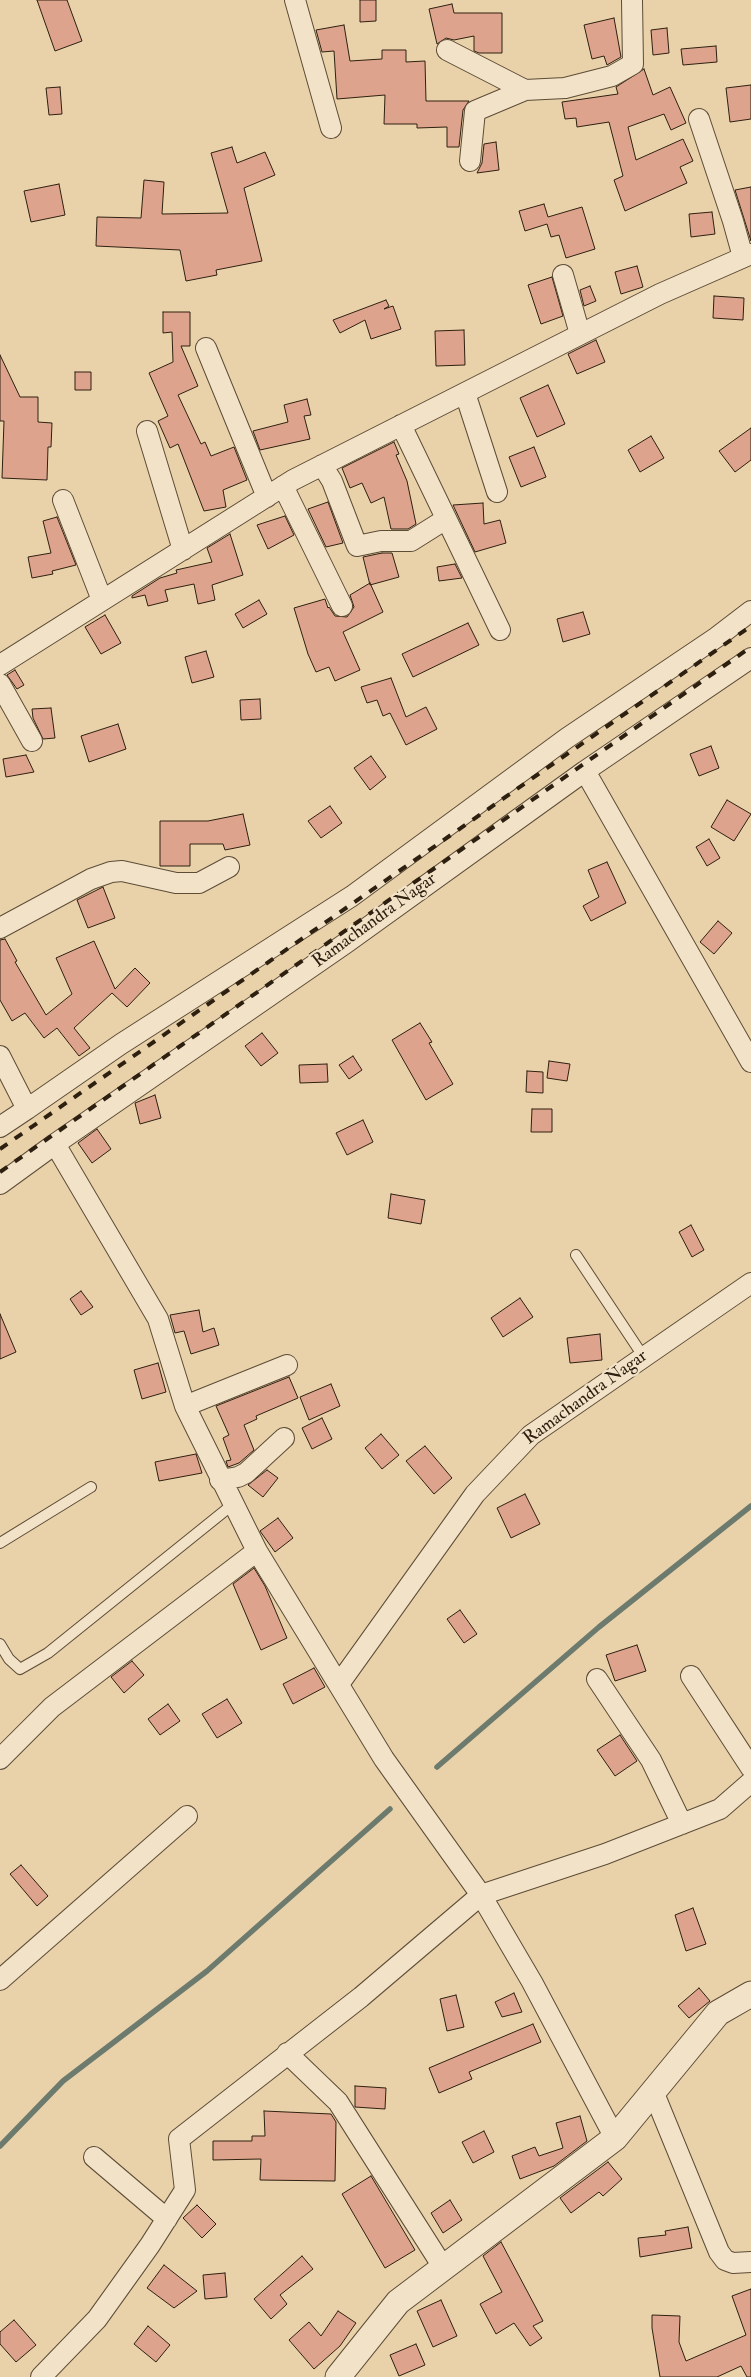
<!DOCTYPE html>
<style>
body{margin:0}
canvas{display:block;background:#e9d2aa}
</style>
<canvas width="751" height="2377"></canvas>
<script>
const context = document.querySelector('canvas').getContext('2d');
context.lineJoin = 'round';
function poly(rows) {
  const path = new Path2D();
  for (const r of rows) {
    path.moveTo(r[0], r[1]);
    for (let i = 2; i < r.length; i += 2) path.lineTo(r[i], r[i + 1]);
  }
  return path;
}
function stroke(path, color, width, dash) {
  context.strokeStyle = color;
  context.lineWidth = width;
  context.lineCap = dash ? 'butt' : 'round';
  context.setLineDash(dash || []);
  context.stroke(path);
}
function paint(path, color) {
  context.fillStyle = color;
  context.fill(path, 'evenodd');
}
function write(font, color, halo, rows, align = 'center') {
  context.font = font + ' "IM FELL Double Pica",serif';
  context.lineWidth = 4.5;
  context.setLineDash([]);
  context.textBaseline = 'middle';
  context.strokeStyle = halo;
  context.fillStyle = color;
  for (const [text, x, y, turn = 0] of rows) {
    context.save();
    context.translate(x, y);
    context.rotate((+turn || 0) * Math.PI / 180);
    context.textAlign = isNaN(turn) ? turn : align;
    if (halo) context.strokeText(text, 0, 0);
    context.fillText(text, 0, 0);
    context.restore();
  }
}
stroke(poly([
 [437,1767,599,1627,751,1506],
 [0,2146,63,2081,207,1971,390,1809]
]), '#6d7b6e', 5.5);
const building = poly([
 [37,0,67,0,82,41,55,51,37,0],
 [360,0,376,0,376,21,360,22,360,0],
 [452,4,454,13,502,13,502,53,479,53,474,51,474,36,454,40,446,38,437,44,429,9,452,4],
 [614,18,621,57,607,65,604,56,592,59,584,25,614,18],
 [344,25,350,61,382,59,382,50,406,50,406,62,425,61,426,101,469,101,463,110,459,147,447,147,447,127,417,128,417,124,384,124,385,95,337,99,334,51,322,52,316,30,344,25],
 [667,28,669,53,653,55,651,30,667,28],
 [716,46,717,62,683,65,681,49,716,46],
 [644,69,653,95,670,87,686,123,671,130,664,114,628,127,636,160,683,139,693,161,680,167,687,183,625,211,614,180,623,176,609,122,577,127,576,118,565,119,562,102,618,94,616,87,644,69],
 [751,85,751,119,730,122,726,88,751,85],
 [60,87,62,114,49,115,46,88,60,87],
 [496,142,499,170,477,173,482,163,484,144,496,142],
 [232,147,237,163,265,152,275,175,244,188,262,261,216,270,217,275,186,281,180,250,96,246,97,217,141,218,144,180,164,182,162,214,228,213,211,153,232,147],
 [59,184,65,215,31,222,24,191,59,184],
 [751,187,751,241,735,190,751,187],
 [544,204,548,217,582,207,595,249,566,258,559,235,551,237,547,224,525,231,519,211,544,204],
 [712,212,715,234,691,237,689,214,712,212],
 [637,266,643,287,621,294,615,272,637,266],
 [552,277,563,316,541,324,528,285,552,277],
 [590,286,596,301,584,306,580,290,590,286],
 [714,296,744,298,743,320,713,318,714,296],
 [386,300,389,306,384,309,393,306,401,329,371,339,365,320,340,333,333,320,386,300],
 [163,312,190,312,190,346,181,346,198,386,178,395,201,444,205,442,211,456,234,447,247,480,223,490,226,507,204,511,178,444,170,448,158,421,168,416,149,373,173,362,172,332,163,333,163,312],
 [464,330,465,365,436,366,435,331,464,330],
 [596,340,605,362,577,374,568,354,596,340],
 [0,355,20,397,38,397,38,422,52,423,51,447,48,447,47,480,2,478,4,421,0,421,0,355],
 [75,372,91,372,91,390,75,390,75,372],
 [548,385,565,424,537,437,520,398,548,385],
 [307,399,311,415,304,416,310,439,260,450,253,431,288,422,284,405,307,399],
 [751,428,751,460,735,472,719,451,751,428],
 [651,436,664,458,640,472,628,450,651,436],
 [394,442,399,454,396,455,407,481,416,524,408,529,391,529,384,497,371,503,362,483,350,488,342,468,394,442],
 [534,447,546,477,521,487,509,457,534,447],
 [328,502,343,543,326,547,308,509,328,502],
 [483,503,484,524,500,520,506,543,475,552,453,505,483,503],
 [285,516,294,535,268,549,257,525,285,516],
 [57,517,76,565,52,571,53,574,32,578,28,557,51,553,43,521,57,517],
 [230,534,243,575,212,585,215,600,198,604,194,584,165,590,168,601,148,606,145,595,132,598,132,596,160,578,177,573,176,570,212,562,207,548,230,534],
 [382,553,392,553,399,577,370,585,363,557,382,553],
 [455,564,462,578,439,581,437,567,455,564],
 [370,583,383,612,343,632,360,670,335,681,329,667,316,672,308,654,294,608,325,599,328,608,329,607,335,616,347,617,354,607,350,595,370,583],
 [259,600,267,614,243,628,235,614,259,600],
 [583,612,590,634,563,642,557,619,583,612],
 [105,615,121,643,101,654,85,627,105,615],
 [468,623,479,645,413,677,402,654,468,623],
 [206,651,214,677,192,683,185,657,206,651],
 [15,670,24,685,17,689,7,675,15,670],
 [391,678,406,717,426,707,437,729,406,745,390,713,383,716,377,700,367,703,361,687,391,678],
 [260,699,261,719,241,720,240,700,260,699],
 [51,708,55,738,43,739,33,718,32,709,51,708],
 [118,724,126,749,89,762,81,736,118,724],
 [711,746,719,768,699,776,690,754,711,746],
 [26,755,34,772,6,777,3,759,26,755],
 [371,756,386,777,370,790,354,768,371,756],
 [727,800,751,814,734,841,711,827,727,800],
 [330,806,342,823,321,838,308,821,330,806],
 [243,814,250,845,225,850,223,844,190,844,190,866,160,866,160,821,208,821,243,814],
 [709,839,720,858,707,866,696,847,709,839],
 [607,862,626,903,591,921,583,906,599,897,588,870,607,862],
 [103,887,115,918,88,928,77,900,103,887],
 [718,921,732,933,714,954,700,942,718,921],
 [5,939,17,961,15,962,46,1015,72,994,56,958,94,941,115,989,135,968,150,983,127,1007,112,993,74,1028,90,1048,79,1056,57,1028,44,1038,25,1013,12,1021,0,1000,0,940,5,939],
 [420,1023,432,1042,429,1043,453,1084,426,1100,392,1040,420,1023],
 [262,1033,278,1053,261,1066,245,1046,262,1033],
 [353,1056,362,1070,349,1079,339,1065,353,1056],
 [549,1061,570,1064,567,1081,547,1078,549,1061],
 [327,1064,328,1082,300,1083,299,1065,327,1064],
 [527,1071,543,1072,543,1093,526,1092,527,1071],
 [155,1095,161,1118,140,1124,135,1103,155,1095],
 [532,1109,552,1109,552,1132,531,1132,532,1109],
 [363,1120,373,1142,347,1155,336,1133,363,1120],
 [97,1129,111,1149,92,1163,78,1143,97,1129],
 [391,1194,425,1200,421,1224,388,1218,391,1194],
 [691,1225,704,1250,692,1257,679,1232,691,1225],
 [81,1291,93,1307,81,1315,70,1299,81,1291],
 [520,1298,533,1317,503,1337,491,1318,520,1298],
 [199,1310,203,1332,214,1328,219,1345,191,1354,184,1331,175,1333,170,1315,199,1310],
 [0,1314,16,1352,0,1359,0,1314],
 [600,1334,602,1360,570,1363,567,1338,600,1334],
 [158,1363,166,1392,142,1399,134,1370,158,1363],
 [289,1377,298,1398,256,1416,257,1419,244,1425,254,1450,239,1463,228,1467,226,1461,231,1460,223,1438,229,1435,216,1406,289,1377],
 [331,1384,340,1406,309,1420,300,1397,331,1384],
 [322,1418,332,1439,312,1449,302,1428,322,1418],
 [381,1434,399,1455,382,1469,365,1448,381,1434],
 [425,1446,452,1478,434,1494,406,1461,425,1446],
 [196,1454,202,1473,159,1481,155,1462,196,1454],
 [267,1470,278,1478,263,1497,248,1485,267,1470],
 [525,1494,540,1524,511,1538,497,1508,525,1494],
 [278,1518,293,1538,275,1552,260,1531,278,1518],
 [254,1568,265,1586,287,1638,261,1650,233,1584,254,1568],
 [460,1610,477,1634,464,1643,447,1619,460,1610],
 [637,1645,646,1671,615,1681,606,1655,637,1645],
 [132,1661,144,1675,124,1693,111,1677,132,1661],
 [314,1668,325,1687,293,1704,283,1684,314,1668],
 [227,1699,242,1723,217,1738,202,1714,227,1699],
 [168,1704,180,1721,160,1735,148,1719,168,1704],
 [620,1735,637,1761,615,1776,597,1750,620,1735],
 [21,1865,48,1896,37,1906,10,1874,21,1865],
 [693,1908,706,1944,686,1951,675,1915,693,1908],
 [699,1988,710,2001,689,2018,678,2006,699,1988],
 [514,1993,522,2012,502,2017,495,2002,514,1993],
 [456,1995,464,2027,447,2031,440,1999,456,1995],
 [533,2024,541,2042,469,2072,472,2079,439,2093,429,2068,533,2024],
 [355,2086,386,2088,385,2109,355,2107,355,2086],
 [264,2111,331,2114,336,2122,335,2181,260,2180,261,2159,213,2160,213,2141,252,2141,252,2136,265,2136,264,2111],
 [580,2116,587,2141,554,2166,520,2179,512,2156,535,2147,539,2156,563,2148,556,2123,580,2116],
 [484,2131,494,2152,473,2163,462,2142,484,2131],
 [608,2162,622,2179,603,2196,599,2192,571,2213,560,2198,608,2162],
 [371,2176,415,2250,385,2268,342,2194,371,2176],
 [450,2200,462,2220,443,2233,431,2213,450,2200],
 [197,2205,216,2224,202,2238,183,2218,197,2205],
 [688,2227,692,2248,640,2257,638,2238,666,2235,665,2231,688,2227],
 [501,2242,543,2321,533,2326,542,2338,530,2346,514,2323,496,2334,480,2304,502,2292,483,2256,501,2242],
 [302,2256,313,2269,280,2295,287,2304,271,2319,254,2299,302,2256],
 [164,2265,197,2291,174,2308,147,2288,164,2265],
 [225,2273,227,2297,205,2299,203,2275,225,2273],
 [751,2289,751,2377,747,2377,741,2366,717,2377,660,2377,652,2328,652,2315,680,2316,679,2342,686,2361,746,2335,732,2296,751,2289],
 [441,2300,457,2336,433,2347,417,2311,441,2300],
 [338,2311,356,2323,340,2346,314,2369,289,2340,309,2322,321,2336,338,2311],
 [14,2320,36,2345,16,2362,0,2344,0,2332,14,2320],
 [148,2326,170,2345,156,2362,134,2344,148,2326],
 [416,2344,425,2365,399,2376,390,2355,416,2344]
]);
paint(building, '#dda38c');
stroke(building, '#2e2010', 1);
const service = poly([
 [576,1255,643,1356],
 [0,1543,91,1487],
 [0,1644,9,1659,20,1669,48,1653,232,1505]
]);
const minor = poly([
 [295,0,331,128],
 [447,50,525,90,565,88,612,76,633,64,632,0],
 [699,119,733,221,743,257],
 [470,161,475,111,525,90],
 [563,275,580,334],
 [206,348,267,497],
 [465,393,497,492],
 [401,425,500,630],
 [147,431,183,550],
 [322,465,332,481,357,546,381,541,411,541,446,519],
 [283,486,342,606],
 [63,500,102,600],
 [0,665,293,480,660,294,751,254],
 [0,684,32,741],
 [585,771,751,1062],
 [0,928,91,879,111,872,122,871,176,883,199,883,229,867],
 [0,1056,27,1109,0,1127],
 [27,1109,121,1044,352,896,567,738,717,637,751,611],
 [55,1144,158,1319,185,1406,257,1551,384,1759,481,1895,532,1982,615,2138],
 [0,1184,55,1144,346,943,585,771,751,658],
 [185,1406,287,1365],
 [220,1480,238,1477,246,1473,284,1438],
 [691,1676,751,1768],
 [597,1679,651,1760,682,1824],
 [339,1684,475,1494,531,1435,751,1283],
 [0,1759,52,1707,257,1551],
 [0,1980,187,1816],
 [287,2053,338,2102,443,2267],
 [653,2091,719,2252,725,2260,733,2263,751,2262],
 [94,2157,167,2219],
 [41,2377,97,2319,150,2245,185,2190,179,2139,361,1997,481,1895,605,1854,720,1809,751,1782]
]);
const tertiary = poly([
 [338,2377,398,2302,615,2138,718,2013,751,1994]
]);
stroke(service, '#5d4c36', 12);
stroke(minor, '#5d4c36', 22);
stroke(tertiary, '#5d4c36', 27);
stroke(service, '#f1e2c8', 10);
stroke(minor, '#f1e2c8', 20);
stroke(tertiary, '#f1e2c8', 25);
stroke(poly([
 [0,1149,751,626],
 [0,1172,751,647]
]), '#2e2010', 4, [9, 9]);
write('18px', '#2e2010', '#f1e2c8', [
 ["Ramachandra Nagar",375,921,-36],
 ["Ramachandra Nagar",586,1398,-36]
]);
</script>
